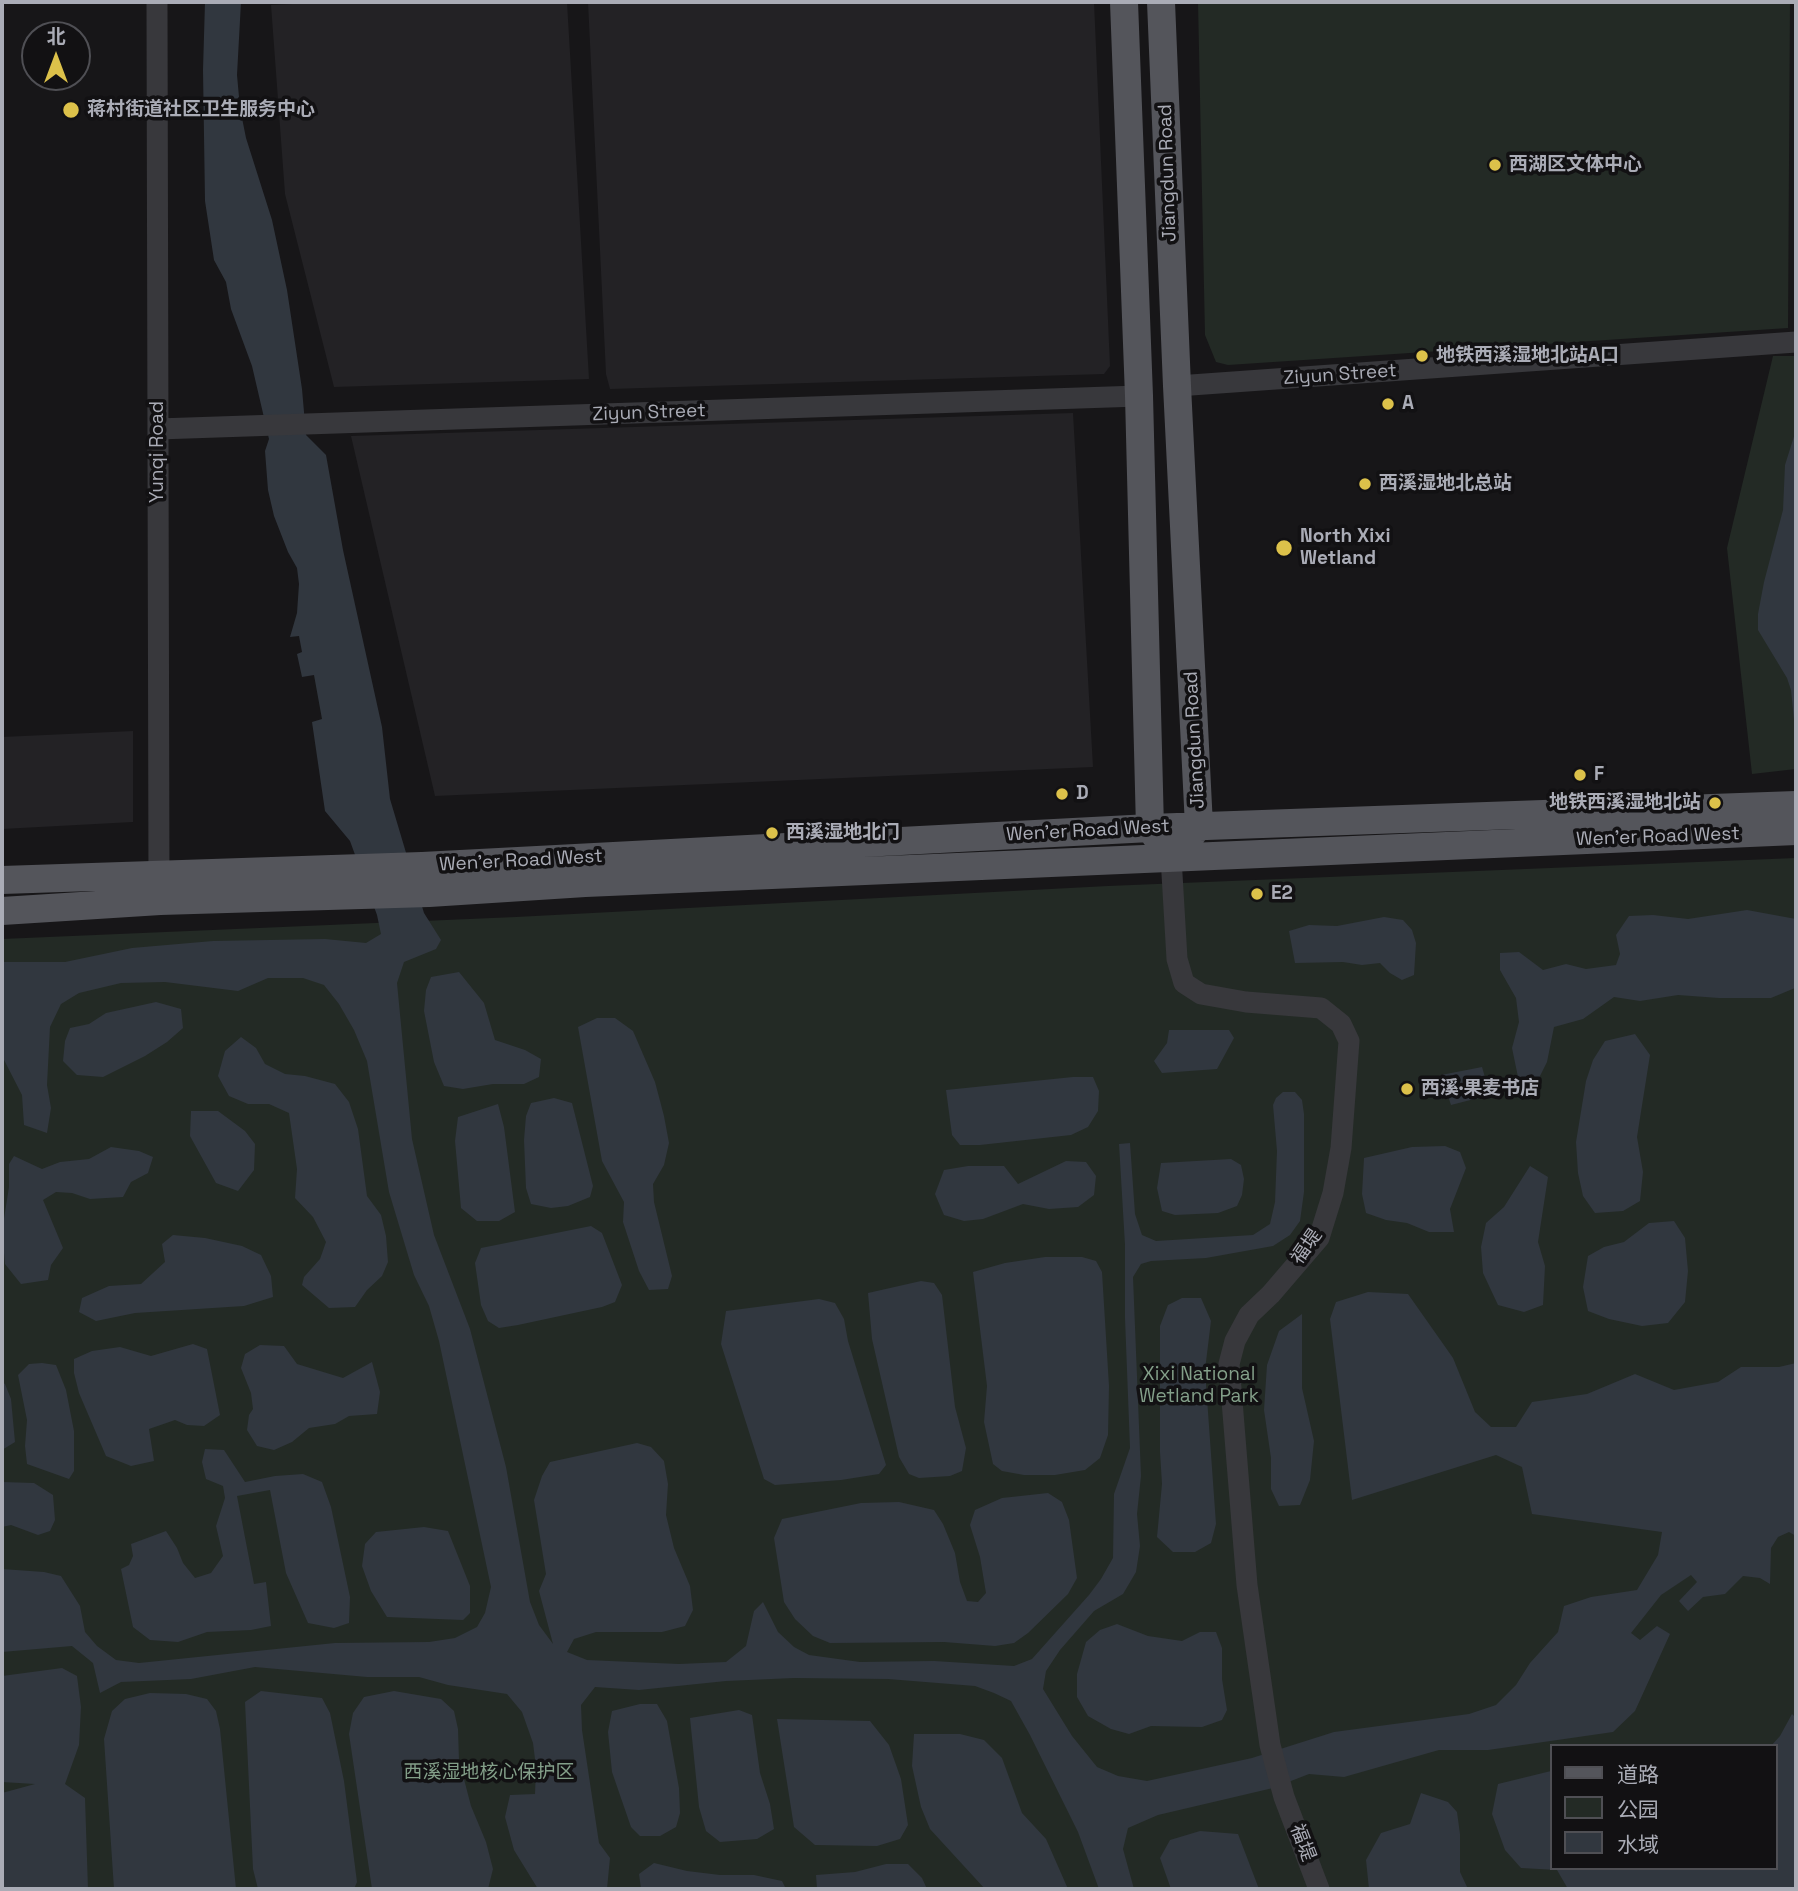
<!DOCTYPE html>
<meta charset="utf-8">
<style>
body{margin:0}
#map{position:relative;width:1798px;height:1891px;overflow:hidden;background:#171618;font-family:"Space Grotesk","Noto Sans SC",sans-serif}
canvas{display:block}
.frame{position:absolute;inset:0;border:4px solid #aaacb6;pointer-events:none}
.legend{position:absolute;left:1550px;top:1744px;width:228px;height:126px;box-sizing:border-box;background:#121113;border:2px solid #4f4f54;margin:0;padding:9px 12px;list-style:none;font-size:21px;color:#aaacb6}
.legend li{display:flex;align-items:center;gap:14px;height:35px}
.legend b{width:35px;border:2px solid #4f4f54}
.north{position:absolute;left:21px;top:21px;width:70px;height:70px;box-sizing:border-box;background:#121113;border:2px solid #4f4f54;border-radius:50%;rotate:0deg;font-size:19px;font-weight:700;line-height:28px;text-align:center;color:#aaacb6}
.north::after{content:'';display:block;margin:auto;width:24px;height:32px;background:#dcc14a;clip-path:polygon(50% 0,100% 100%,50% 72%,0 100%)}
</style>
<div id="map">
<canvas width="1798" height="1891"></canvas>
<div class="frame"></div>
<ul class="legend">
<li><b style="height:9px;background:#54555b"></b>道路</li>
<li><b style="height:19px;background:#232a25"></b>公园</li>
<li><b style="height:19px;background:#31373f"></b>水域</li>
</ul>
<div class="north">北</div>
</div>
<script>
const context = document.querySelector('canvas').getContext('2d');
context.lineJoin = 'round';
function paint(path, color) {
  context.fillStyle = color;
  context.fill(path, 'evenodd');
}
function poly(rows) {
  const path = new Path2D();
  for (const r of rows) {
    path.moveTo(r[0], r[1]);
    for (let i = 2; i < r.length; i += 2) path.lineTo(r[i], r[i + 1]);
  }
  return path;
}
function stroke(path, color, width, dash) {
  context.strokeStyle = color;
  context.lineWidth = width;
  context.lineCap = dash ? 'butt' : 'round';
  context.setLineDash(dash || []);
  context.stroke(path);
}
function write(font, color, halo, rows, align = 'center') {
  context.font = font + ' "Space Grotesk","Noto Sans SC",sans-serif';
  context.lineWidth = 7;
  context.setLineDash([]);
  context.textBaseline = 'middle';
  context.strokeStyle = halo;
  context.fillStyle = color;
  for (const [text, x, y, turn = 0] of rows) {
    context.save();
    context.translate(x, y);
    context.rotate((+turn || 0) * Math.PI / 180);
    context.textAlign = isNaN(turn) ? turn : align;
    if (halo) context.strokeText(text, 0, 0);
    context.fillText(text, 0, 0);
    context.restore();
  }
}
paint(poly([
 [334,2,567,2,589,379,334,387,285,194,271,5],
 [588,2,1094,2,1110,366,1104,374,610,389,606,374],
 [1073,413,1093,767,435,796,351,436],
 [133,731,133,822,2,829,2,737]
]), '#232225');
paint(poly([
 [1198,2,1790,2,1788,328,1228,365,1216,362,1205,335],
 [1773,356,1796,356,1796,769,1752,774,1727,548],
 [1796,858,1796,1889,2,1889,2,939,516,917,1108,886],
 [1551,1746,1775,1746,1775,1868,1551,1868]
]), '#232a25');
paint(poly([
 [205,2,241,2,237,75,240,108,246,138,272,220,287,290,302,389,306,435,326,455,343,550,382,727,390,799,424,913,441,940,436,949,404,962,397,983,412,1139,434,1235,470,1329,506,1467,530,1602,539,1625,553,1644,539,1591,546,1574,534,1500,542,1476,550,1462,637,1443,651,1447,664,1461,668,1484,666,1515,674,1548,690,1586,693,1610,685,1626,662,1632,596,1632,574,1639,567,1652,587,1660,679,1664,726,1662,746,1646,754,1611,763,1602,778,1632,794,1647,809,1655,860,1662,934,1661,1014,1666,1032,1659,1089,1595,1101,1579,1113,1558,1114,1494,1130,1448,1125,1318,1125,1245,1119,1144,1130,1143,1135,1214,1142,1235,1156,1241,1253,1235,1270,1224,1275,1202,1277,1151,1273,1105,1276,1098,1283,1092,1295,1092,1302,1100,1304,1114,1304,1192,1300,1221,1290,1235,1273,1246,1206,1258,1151,1261,1141,1264,1133,1277,1141,1476,1137,1514,1140,1546,1136,1572,1123,1594,1094,1611,1060,1650,1046,1671,1043,1689,1072,1736,1097,1767,1118,1776,1147,1781,1252,1758,1334,1732,1469,1714,1496,1705,1516,1685,1530,1663,1558,1632,1564,1606,1591,1597,1637,1590,1658,1555,1662,1532,1532,1514,1522,1467,1496,1455,1352,1500,1330,1319,1336,1302,1368,1292,1408,1294,1453,1358,1475,1412,1491,1427,1516,1427,1532,1402,1587,1394,1635,1374,1674,1390,1718,1382,1741,1367,1779,1367,1796,1363,1796,1536,1789,1532,1778,1537,1771,1548,1770,1584,1760,1578,1743,1576,1725,1594,1703,1597,1688,1611,1679,1601,1697,1582,1691,1575,1661,1595,1631,1633,1640,1640,1657,1626,1670,1634,1635,1711,1613,1732,1488,1750,1439,1750,1344,1777,1309,1774,1273,1788,1158,1815,1128,1828,1123,1849,1134,1889,1099,1889,1078,1832,1030,1735,1011,1701,994,1693,975,1686,888,1679,794,1678,726,1681,639,1690,595,1687,581,1705,582,1730,599,1843,610,1858,607,1889,538,1889,514,1850,505,1817,510,1795,535,1794,536,1767,533,1743,522,1712,507,1694,448,1685,419,1677,367,1677,255,1667,191,1679,121,1682,100,1693,93,1663,72,1646,2,1652,2,1569,44,1572,61,1576,80,1606,85,1632,97,1646,116,1660,139,1663,335,1643,429,1642,455,1638,477,1627,485,1613,491,1587,439,1341,429,1306,414,1275,389,1192,367,1061,354,1030,339,1004,324,985,303,978,268,978,238,991,165,982,121,983,79,993,61,1004,50,1027,47,1085,51,1108,47,1133,24,1125,22,1095,2,1056,2,962,65,962,132,948,213,941,325,939,366,943,381,934,377,915,350,841,325,811,312,722,322,719,314,675,302,677,297,654,302,652,299,636,290,637,297,613,299,584,297,568,288,552,274,516,268,490,265,451,269,439,252,366,231,309,226,282,214,260,205,201,203,70],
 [1796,430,1796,740,1791,690,1787,678,1758,630,1758,614,1764,582,1783,510,1785,465],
 [1747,910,1796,919,1795,988,1771,998,1719,998,1678,995,1640,1001,1614,997,1583,1019,1554,1027,1547,1062,1535,1086,1518,1077,1512,1048,1519,1022,1516,998,1500,970,1500,953,1519,952,1543,970,1566,964,1586,969,1616,965,1620,954,1616,935,1629,916,1653,915,1688,919],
 [1384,917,1403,920,1412,930,1416,943,1414,975,1402,980,1390,973,1380,963,1362,965,1343,962,1295,963,1289,931,1309,925,1337,926],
 [459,972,484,1003,495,1040,525,1050,541,1059,539,1077,524,1084,493,1084,463,1089,444,1086,434,1062,424,1011,426,990,431,977],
 [156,1002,181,1009,183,1028,167,1042,145,1056,103,1077,77,1075,63,1061,65,1041,70,1028,89,1024,106,1013],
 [597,1018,615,1018,633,1031,655,1082,664,1116,669,1143,664,1165,653,1184,654,1202,672,1276,668,1289,649,1290,639,1271,623,1222,624,1202,602,1161,578,1027],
 [1169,1030,1229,1030,1234,1038,1217,1069,1162,1073,1154,1061,1167,1043],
 [1635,1034,1650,1055,1637,1137,1643,1172,1640,1201,1623,1211,1595,1213,1583,1196,1578,1173,1576,1142,1586,1081,1593,1060,1605,1041],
 [241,1037,256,1048,265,1064,285,1074,305,1076,335,1084,349,1102,358,1129,367,1196,381,1215,386,1236,388,1262,382,1276,367,1290,355,1307,329,1308,302,1285,304,1277,320,1259,326,1242,313,1217,295,1198,297,1169,289,1113,269,1104,248,1104,229,1096,218,1076,225,1051],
 [1482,1067,1490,1095,1451,1105,1441,1075],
 [1073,1077,1093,1077,1099,1091,1098,1111,1088,1127,1071,1135,980,1145,960,1145,952,1135,946,1090],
 [554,1098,572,1103,593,1186,590,1197,568,1206,551,1208,531,1204,526,1188,524,1140,526,1116,531,1103],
 [498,1104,504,1127,515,1212,499,1221,477,1221,461,1208,455,1141,458,1117],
 [191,1111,218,1111,245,1131,255,1144,254,1170,238,1191,216,1183,190,1136],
 [1445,1146,1460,1152,1466,1168,1450,1209,1454,1232,1429,1232,1407,1223,1386,1220,1366,1213,1362,1194,1364,1158,1412,1147],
 [111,1147,139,1151,153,1157,148,1173,131,1182,123,1197,90,1199,72,1193,56,1192,43,1200,63,1248,51,1265,48,1280,21,1284,5,1264,2,1231,9,1187,9,1164,14,1156,42,1169,60,1162,89,1159],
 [1231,1159,1241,1165,1244,1179,1242,1195,1237,1206,1218,1213,1175,1215,1162,1211,1157,1188,1161,1163],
 [1066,1161,1086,1162,1096,1176,1094,1195,1078,1207,1049,1209,1023,1204,983,1219,964,1221,944,1215,935,1194,944,1170,968,1166,1004,1166,1018,1184],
 [1530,1166,1548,1177,1538,1242,1545,1266,1543,1305,1524,1312,1498,1305,1483,1273,1481,1247,1486,1223,1504,1207],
 [1674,1221,1685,1238,1688,1271,1685,1302,1668,1323,1642,1326,1609,1319,1588,1311,1583,1287,1588,1256,1604,1247,1624,1242,1649,1223],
 [591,1226,602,1233,622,1285,615,1302,602,1307,518,1325,499,1328,488,1321,481,1305,475,1263,481,1248],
 [173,1235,205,1238,242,1246,261,1255,271,1276,273,1297,244,1306,135,1313,96,1321,79,1312,82,1298,109,1286,141,1284,165,1262,162,1244],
 [1045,1257,1082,1257,1096,1261,1102,1272,1109,1386,1108,1435,1100,1458,1085,1470,1055,1475,1024,1475,1002,1471,993,1464,984,1422,987,1386,973,1272,1005,1263],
 [921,1281,934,1283,942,1295,955,1407,966,1448,962,1471,950,1476,919,1478,909,1474,899,1457,872,1339,868,1293],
 [1182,1298,1201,1298,1211,1321,1205,1370,1216,1524,1211,1543,1195,1552,1173,1552,1157,1537,1162,1484,1160,1452,1160,1326,1168,1305],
 [819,1299,835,1303,844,1319,848,1341,886,1465,879,1474,841,1480,775,1485,764,1479,721,1344,726,1311],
 [1302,1314,1302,1388,1314,1441,1310,1480,1300,1505,1279,1506,1271,1489,1271,1458,1264,1410,1267,1365,1279,1331],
 [193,1344,207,1349,220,1415,204,1426,187,1425,175,1420,149,1429,154,1461,131,1466,106,1456,79,1393,74,1373,74,1359,92,1351,120,1347,151,1356],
 [260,1345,284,1346,297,1364,343,1378,372,1362,380,1392,377,1414,349,1416,335,1424,309,1428,292,1442,274,1450,257,1446,247,1430,249,1415,253,1409,251,1393,241,1368,245,1354],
 [42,1363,56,1365,66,1390,74,1431,74,1471,69,1479,27,1464,25,1446,27,1420,18,1375,29,1364],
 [2,1382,5,1384,11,1399,15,1442,2,1450],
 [205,1449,224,1450,245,1482,275,1476,303,1474,322,1482,331,1507,350,1597,349,1623,334,1628,308,1623,286,1573,270,1490,237,1496,254,1584,266,1582,271,1626,251,1630,207,1632,178,1642,150,1640,133,1627,121,1569,129,1565,133,1556,131,1544,166,1531,177,1548,183,1563,195,1578,211,1573,223,1556,216,1526,225,1498,223,1486,206,1479,202,1462],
 [2,1482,34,1483,53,1495,55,1520,50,1531,38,1535,11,1525,2,1527],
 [1048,1493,1062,1502,1069,1520,1077,1578,1068,1594,1028,1633,1014,1643,995,1646,944,1642,830,1643,813,1636,795,1619,784,1602,774,1538,782,1519,861,1503,899,1502,934,1510,943,1524,955,1553,960,1582,967,1601,978,1602,986,1593,980,1557,970,1525,975,1510,1002,1498],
 [424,1527,448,1531,470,1586,470,1613,463,1620,387,1617,371,1591,362,1566,365,1544,376,1532],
 [1117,1624,1148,1636,1182,1641,1200,1632,1216,1632,1222,1648,1222,1679,1227,1710,1222,1720,1202,1727,1151,1726,1129,1734,1111,1729,1088,1716,1077,1697,1077,1674,1086,1642,1100,1630],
 [62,1668,77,1676,81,1707,79,1745,65,1784,85,1798,88,1889,2,1889,2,1793,35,1784,2,1782,2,1676],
 [261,1691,322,1698,330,1713,344,1781,357,1882,354,1889,258,1889,253,1869,245,1702],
 [394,1691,441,1699,454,1711,458,1729,459,1760,471,1806,486,1842,493,1869,488,1889,372,1889,349,1734,353,1713,364,1697],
 [150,1693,186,1694,207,1699,216,1711,220,1729,236,1889,114,1889,104,1739,112,1711,125,1699],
 [640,1704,657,1704,667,1721,679,1788,680,1813,676,1827,660,1836,640,1836,631,1827,612,1772,608,1732,612,1711],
 [739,1710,752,1715,760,1773,770,1804,774,1829,757,1839,720,1842,706,1831,699,1807,690,1718],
 [1792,1714,1796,1718,1796,1889,1568,1889,1557,1870,1521,1868,1505,1850,1492,1814,1498,1784,1551,1771,1551,1868,1775,1868,1775,1746,1771,1746,1780,1736],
 [777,1719,870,1721,889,1745,901,1779,908,1825,900,1839,877,1846,815,1845,794,1827],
 [914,1734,960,1734,984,1740,1002,1758,1022,1813,1046,1839,1068,1889,985,1889,930,1829,921,1807,912,1766],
 [1421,1793,1448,1802,1457,1812,1460,1834,1460,1872,1468,1889,1369,1889,1366,1860,1381,1833,1410,1824],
 [1200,1831,1238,1834,1259,1889,1171,1889,1160,1858,1170,1840],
 [654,1863,687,1871,720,1875,754,1875,782,1881,786,1889,641,1889,639,1874],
 [886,1864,908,1864,922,1878,927,1889,817,1889,816,1875,855,1872]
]), '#31373f');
stroke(poly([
 [157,2,159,889],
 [1177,386,1796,342],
 [158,429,1139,396],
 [1171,857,1177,959,1184,983,1201,994,1246,1002,1321,1008,1341,1024,1349,1041,1341,1148,1333,1193,1319,1238,1271,1294,1249,1315,1235,1341,1229,1364,1247,1585,1270,1745,1284,1797,1319,1889]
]), '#38383c', 21);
stroke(poly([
 [1124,2,1139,396,1150,828,1160,842],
 [1161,2,1177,386,1199,826,1187,840],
 [2,880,422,866,1150,828,1796,805],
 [2,911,160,901,429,893,585,883,1796,831]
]), '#54555b', 28);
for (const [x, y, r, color] of [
 [71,110,9,"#dcc14a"],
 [1495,165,7,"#dcc14a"],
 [1422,356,7,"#dcc14a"],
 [1388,404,7,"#dcc14a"],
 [1365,484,7,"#dcc14a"],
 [1284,548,9,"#dcc14a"],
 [1580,775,7,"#dcc14a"],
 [1062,794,7,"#dcc14a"],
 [1715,803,7,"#dcc14a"],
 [772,833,7,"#dcc14a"],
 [1257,894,7,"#dcc14a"],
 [1407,1089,7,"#dcc14a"]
]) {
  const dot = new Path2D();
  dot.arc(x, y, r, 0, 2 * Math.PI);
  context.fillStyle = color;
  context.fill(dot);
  stroke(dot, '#121113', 2.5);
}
write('bold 19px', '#aaacb6', '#121113', [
 ["蒋村街道社区卫生服务中心",87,110],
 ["西湖区文体中心",1509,165],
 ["地铁西溪湿地北站A口",1436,356],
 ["A",1402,404],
 ["西溪湿地北总站",1379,484],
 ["North Xixi",1300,537],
 ["Wetland",1300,559],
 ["F",1594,775],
 ["D",1076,794],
 ["地铁西溪湿地北站",1701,803,"right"],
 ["西溪湿地北门",786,833],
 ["E2",1271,894],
 ["西溪·果麦书店",1421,1089]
], 'left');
write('19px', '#aaacb6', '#121113', [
 ["Jiangdun Road",1168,173,-92],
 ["Ziyun Street",1340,375,-4],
 ["Ziyun Street",649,413,-2],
 ["Yunqi Road",158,452,-90],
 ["Jiangdun Road",1195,740,-93],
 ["Wen'er Road West",1088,831,-3],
 ["Wen'er Road West",1658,837,-2],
 ["Wen'er Road West",521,861,-3],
 ["福堤",1307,1247,-55],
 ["福堤",1302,1843,69]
]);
write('19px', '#839f89', '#121113', [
 ["Xixi National",1199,1375],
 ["Wetland Park",1199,1397],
 ["西溪湿地核心保护区",489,1773]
]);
</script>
